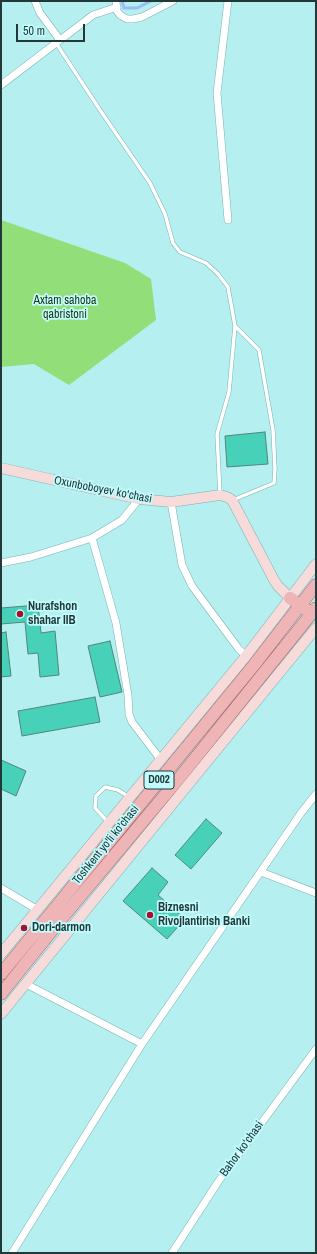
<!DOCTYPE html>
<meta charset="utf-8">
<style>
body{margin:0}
#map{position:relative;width:317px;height:1254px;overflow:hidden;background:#b5eff0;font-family:"Archivo Narrow",sans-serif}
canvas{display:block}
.frame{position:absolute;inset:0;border:2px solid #213939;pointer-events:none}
.scale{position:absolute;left:16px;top:24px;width:69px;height:18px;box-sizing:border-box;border:2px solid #213939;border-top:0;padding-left:5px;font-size:12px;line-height:14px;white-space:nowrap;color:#213939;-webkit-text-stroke:3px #c2fcfe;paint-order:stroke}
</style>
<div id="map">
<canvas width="317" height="1254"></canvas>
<div class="frame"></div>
<div class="scale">50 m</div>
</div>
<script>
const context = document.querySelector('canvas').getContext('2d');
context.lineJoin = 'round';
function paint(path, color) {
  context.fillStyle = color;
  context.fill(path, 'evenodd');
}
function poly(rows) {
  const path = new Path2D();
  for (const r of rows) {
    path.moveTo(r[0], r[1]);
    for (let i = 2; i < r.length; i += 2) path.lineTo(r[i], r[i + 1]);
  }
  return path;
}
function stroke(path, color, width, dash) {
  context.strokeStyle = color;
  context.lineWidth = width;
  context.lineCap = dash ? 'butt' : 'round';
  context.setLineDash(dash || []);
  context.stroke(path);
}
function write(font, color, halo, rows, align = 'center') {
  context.font = font + ' "Archivo Narrow",sans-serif';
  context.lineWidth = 3.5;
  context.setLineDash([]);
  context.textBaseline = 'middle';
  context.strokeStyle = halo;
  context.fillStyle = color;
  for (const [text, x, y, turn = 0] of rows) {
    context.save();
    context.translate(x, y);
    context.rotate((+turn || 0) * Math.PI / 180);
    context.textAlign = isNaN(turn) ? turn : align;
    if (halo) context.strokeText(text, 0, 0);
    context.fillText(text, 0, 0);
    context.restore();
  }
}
paint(poly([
 [1,220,125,263,151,279,156,320,69,385,34,364,1,367]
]), '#92de79');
stroke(poly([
 [122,1,124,8,137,8,151,1]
]), '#98bef8', 3);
const building = poly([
 [265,432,268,464,227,467,225,436,265,432],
 [38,605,41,633,55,631,59,675,40,677,38,653,28,654,25,622,1,624,1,608,38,605],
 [6,632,11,676,1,677,1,633,6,632],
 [110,641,122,692,100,697,88,646,110,641],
 [95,697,100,722,22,736,18,711,95,697],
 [1,760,26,771,16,796,1,789,1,760],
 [206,819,222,833,191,869,175,855,206,819],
 [152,868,168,882,158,895,185,919,167,939,123,901,152,868]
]);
paint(building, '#47d1b8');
stroke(building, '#52867a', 1);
const lane = poly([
 [56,43,100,110,150,183,165,214,173,243,180,252,206,263,218,274,228,287,235,326,229,392,217,434,220,494],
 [233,500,274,483,275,469,273,430,259,350,235,326],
 [108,822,95,808,96,796,105,787,118,790,129,797]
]);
const street = poly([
 [35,1,40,13,60,40],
 [116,1,117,11,120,15,127,19,133,19,142,17,173,1],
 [1,85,93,15,117,7],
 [228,220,217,93,228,1],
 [171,502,182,565,192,586,238,648,246,656],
 [92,538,116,623,128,695,129,714,132,722,161,760],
 [1,563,31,557,92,538,122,520,139,499],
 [261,872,316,893],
 [1,888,38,910],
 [26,984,142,1044],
 [12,1253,142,1044,301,813,316,794],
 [172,1253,218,1182,316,1049]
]);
const secondary = poly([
 [1,468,139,499,171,502,220,495,227,497,232,500,274,580,278,586,290,598],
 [1,954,246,656,316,564],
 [1,1014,316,628]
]);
const primary = poly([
 [290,598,307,610],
 [1,974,254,665,316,585],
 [1,994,58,923,180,777,316,608]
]);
stroke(lane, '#7ab2b4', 4.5);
stroke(street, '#7ab2b4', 8);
stroke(secondary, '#7ab2b4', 11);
stroke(primary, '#a0686a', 13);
stroke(lane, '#fff', 3.5);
stroke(street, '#fff', 7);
stroke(secondary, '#f7dada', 10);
stroke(primary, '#efb4b6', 12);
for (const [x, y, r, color] of [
 [20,614,4,"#a70e30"],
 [150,915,4,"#a70e30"],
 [24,928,4,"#a70e30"]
]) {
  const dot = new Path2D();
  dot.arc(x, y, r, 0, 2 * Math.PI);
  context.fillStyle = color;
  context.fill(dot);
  stroke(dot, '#c2fcfe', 1.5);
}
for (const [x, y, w] of [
 [159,780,30]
]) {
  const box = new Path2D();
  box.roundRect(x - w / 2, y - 9, w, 18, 3);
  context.fillStyle = '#c2fcfe';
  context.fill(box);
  stroke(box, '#213939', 1);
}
write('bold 11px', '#213939', null, [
 ["D002",159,780]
]);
write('12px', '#17340c', '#c2fcfe', [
 ["Axtam sahoba",65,301],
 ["qabristoni",65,315]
]);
write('12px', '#213939', '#c2fcfe', [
 ["Oxunboboyev ko‘chasi",103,490,11],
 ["Toshkent yo'li ko'chasi",106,845,-51],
 ["Bahor ko‘chasi",242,1149,-54]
]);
write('bold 12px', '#213939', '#c2fcfe', [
 ["Nurafshon",28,607],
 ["shahar IIB",28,621],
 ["Biznesni",158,908],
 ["Rivojlantirish Banki",158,922],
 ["Dori-darmon",32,928]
], 'left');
</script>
